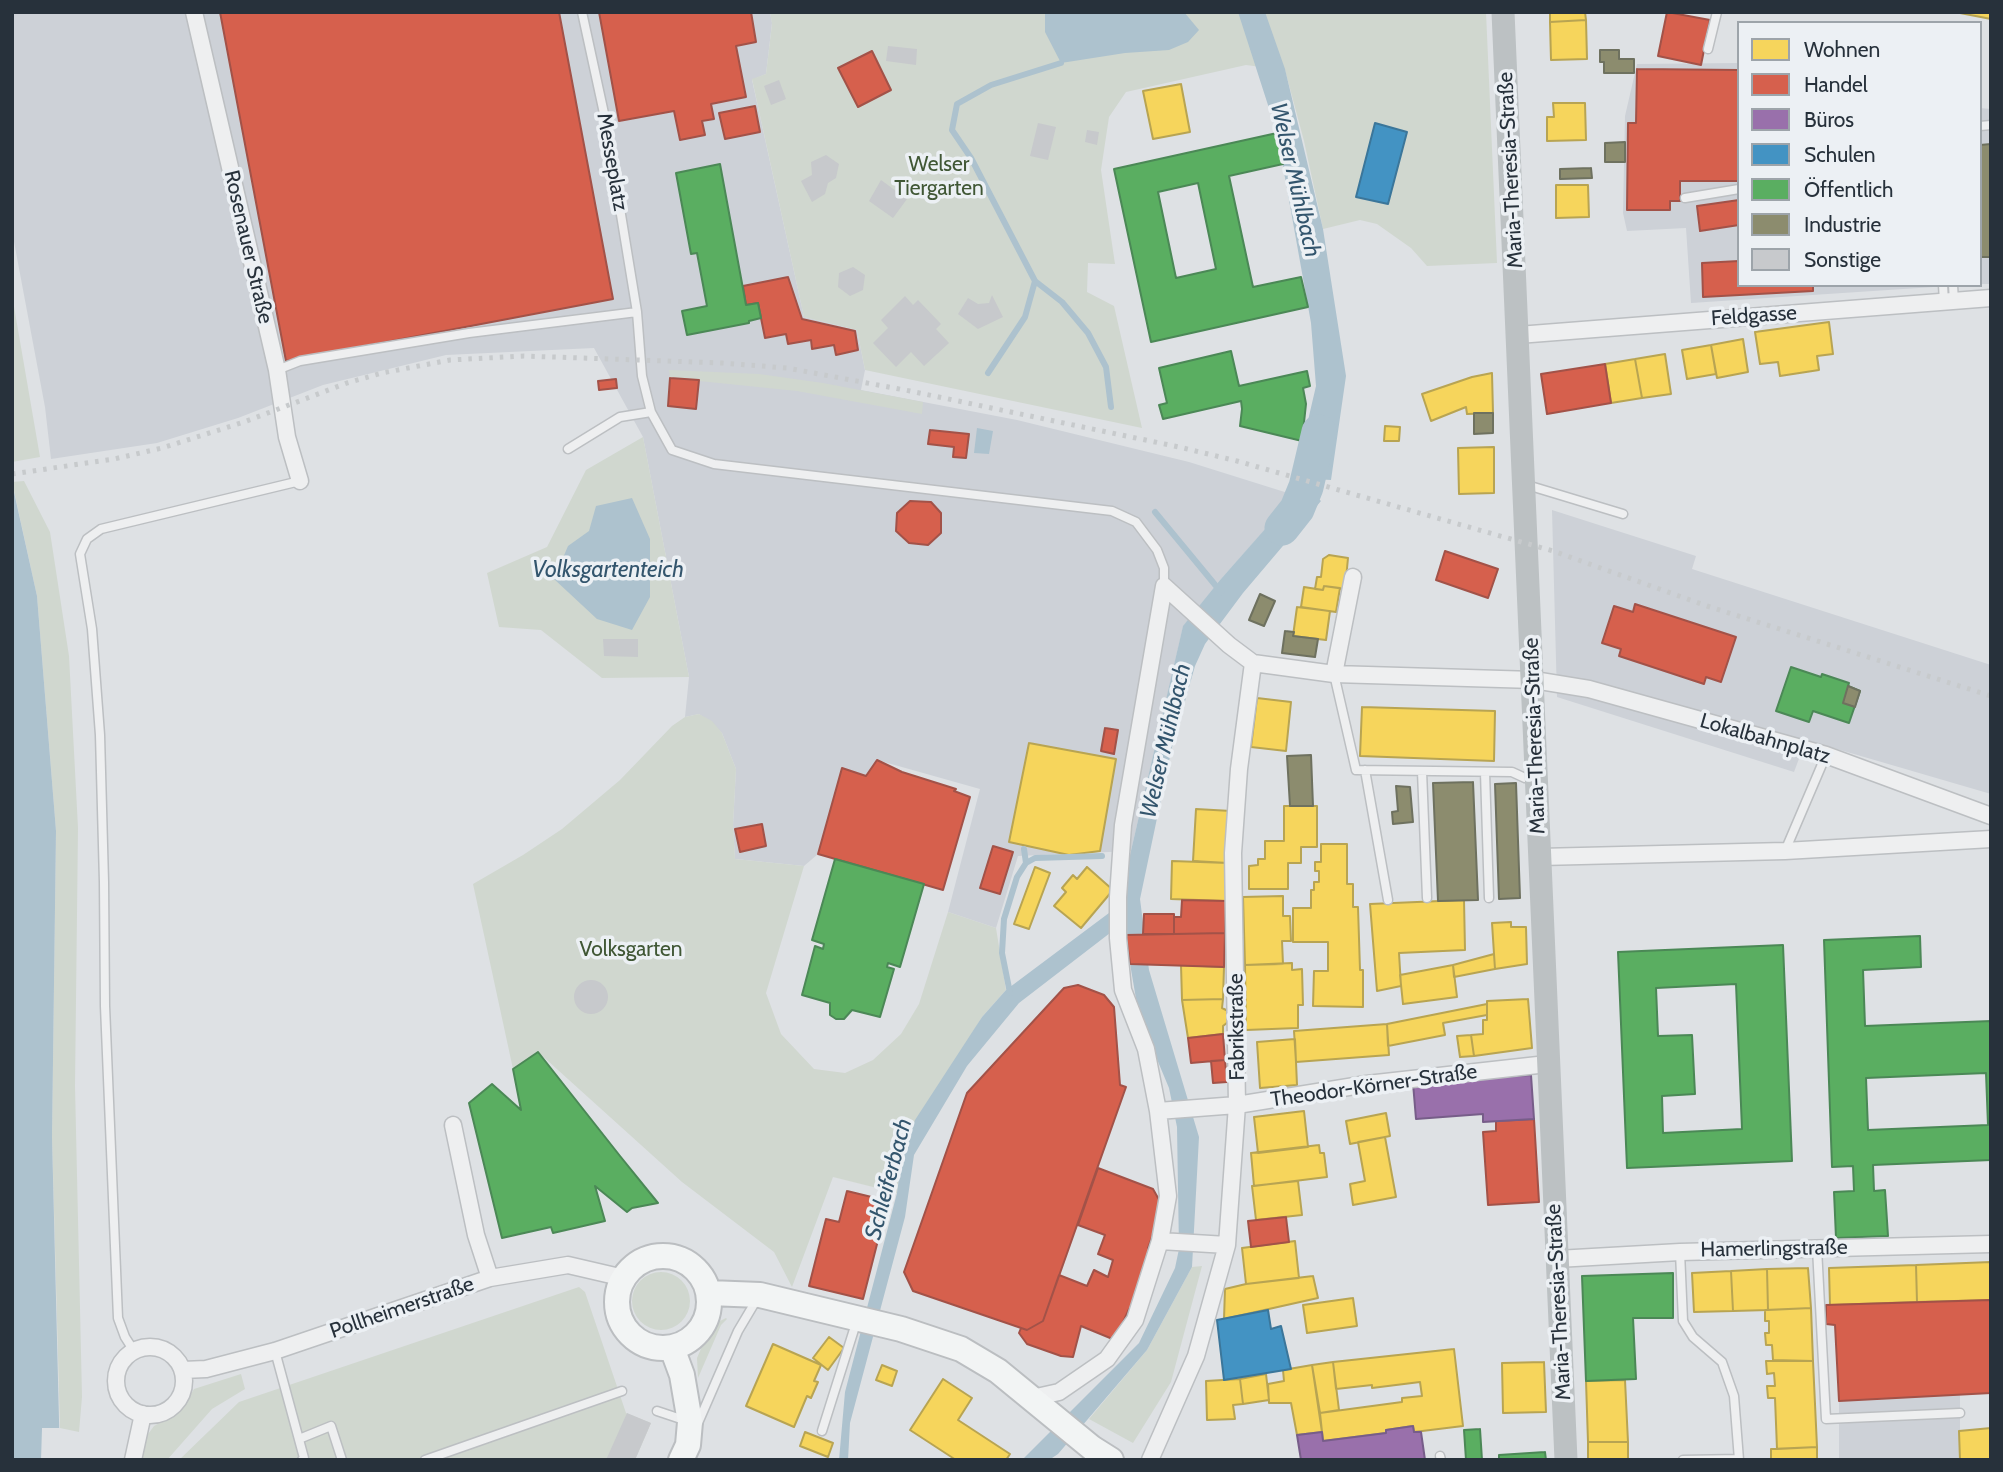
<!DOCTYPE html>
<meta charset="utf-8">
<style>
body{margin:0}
#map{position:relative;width:2003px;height:1472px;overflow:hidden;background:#dee1e4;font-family:Cabin,sans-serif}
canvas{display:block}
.frame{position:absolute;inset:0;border:14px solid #27313b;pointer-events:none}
.legend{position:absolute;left:1737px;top:21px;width:245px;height:266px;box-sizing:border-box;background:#ecf0f4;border:2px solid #9da4aa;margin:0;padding:9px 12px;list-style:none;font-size:21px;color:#27313b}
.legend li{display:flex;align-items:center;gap:14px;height:35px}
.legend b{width:35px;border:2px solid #9da4aa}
</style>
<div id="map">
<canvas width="2003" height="1472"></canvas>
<div class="frame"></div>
<ul class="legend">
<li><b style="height:19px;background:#f6d55c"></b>Wohnen</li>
<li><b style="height:19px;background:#d6604d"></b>Handel</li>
<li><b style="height:19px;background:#9970ab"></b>Büros</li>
<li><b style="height:19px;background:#4393c3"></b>Schulen</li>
<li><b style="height:19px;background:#5aae61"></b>Öffentlich</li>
<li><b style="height:19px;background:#8c8c6e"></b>Industrie</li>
<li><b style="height:19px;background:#c7c9cc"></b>Sonstige</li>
</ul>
</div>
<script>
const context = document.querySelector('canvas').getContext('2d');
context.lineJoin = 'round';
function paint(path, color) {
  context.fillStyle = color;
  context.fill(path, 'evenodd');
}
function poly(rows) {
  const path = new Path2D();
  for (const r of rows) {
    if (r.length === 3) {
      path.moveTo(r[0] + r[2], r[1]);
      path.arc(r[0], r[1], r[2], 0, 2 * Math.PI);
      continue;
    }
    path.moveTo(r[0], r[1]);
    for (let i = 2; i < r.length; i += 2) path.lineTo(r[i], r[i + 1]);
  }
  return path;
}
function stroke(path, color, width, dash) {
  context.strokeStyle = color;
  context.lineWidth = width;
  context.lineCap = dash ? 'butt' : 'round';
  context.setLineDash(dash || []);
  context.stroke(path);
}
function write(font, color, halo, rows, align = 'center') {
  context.font = font + ' Cabin,sans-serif';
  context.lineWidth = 7;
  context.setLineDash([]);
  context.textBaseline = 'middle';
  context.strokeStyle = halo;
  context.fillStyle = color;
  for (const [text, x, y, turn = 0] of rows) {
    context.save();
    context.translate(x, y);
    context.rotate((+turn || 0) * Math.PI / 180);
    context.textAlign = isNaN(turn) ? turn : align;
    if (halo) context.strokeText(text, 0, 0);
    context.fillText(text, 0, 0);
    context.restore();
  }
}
paint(poly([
 [12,12,770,12,772,23,766,74,752,80,804,317,857,330,865,370,861,390,1017,420,1189,462,1291,494,1289,503,1220,580,1183,627,1131,851,1018,856,996,928,948,912,980,789,877,760,866,776,842,768,818,854,804,866,735,859,733,825,736,769,722,733,699,714,685,717,689,677,643,437,594,348,446,355,323,385,238,418,157,443,51,459,45,407,12,231],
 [1739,63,1739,285,1964,285,1691,303,1686,228,1627,231,1623,213,1625,116,1637,64],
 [1980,108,1991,109,1991,284,1980,284],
 [1552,510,1696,556,1692,569,1991,665,1991,794,1806,740,1794,772,1557,697],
 [1960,1394,1960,1460,1839,1460,1839,1401]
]), '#cdd1d7');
paint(poly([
 [770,12,1486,12,1497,263,1427,266,1411,248,1377,224,1360,220,1323,229,1304,141,1285,70,1246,65,1126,92,1109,117,1101,170,1115,264,1088,263,1087,292,1114,306,1142,428,865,370,857,330,804,317,752,79,766,74,772,24],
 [12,295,40,457,12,462],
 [669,370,759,374,823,383,923,402,922,414,797,391,670,378],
 [643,437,689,677,602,678,541,630,499,627,487,573,547,547,586,470],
 [24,481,50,532,69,656,78,828,75,1086,82,1397,79,1432,60,1428,52,1137,56,831,37,596,12,482],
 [699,714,712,721,722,733,736,769,733,825,735,859,804,866,766,993,781,1034,814,1069,845,1073,873,1060,901,1034,919,1004,948,912,996,928,1006,990,982,1017,902,1156,897,1193,833,1177,792,1287,774,1252,682,1182,538,1052,513,1069,473,884,523,855,562,829,620,780,672,726,685,717],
 [1202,1266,1171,1382,1133,1443,1089,1419,1147,1350,1192,1267],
 [661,1301,29],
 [579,1287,585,1292,626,1413,651,1423,635,1460,179,1460,239,1402],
 [726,1318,727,1319,721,1325,698,1378,697,1358,703,1344,718,1322],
 [241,1374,245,1389,212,1409,167,1460,140,1460,143,1441,154,1426,180,1412,194,1389]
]), '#d0d7cf');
paint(poly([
 [1045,12,1184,12,1199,30,1188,42,1169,50,1125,53,1061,63,1045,32],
 [1238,12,1265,12,1285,69,1323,229,1346,376,1331,480,1296,478,1321,501,1243,593,1205,644,1195,666,1172,747,1140,899,1149,970,1199,1137,1192,1267,1147,1350,1058,1454,1049,1460,1022,1460,1139,1343,1175,1268,1179,1249,1177,1127,1169,1088,1139,1016,1123,923,1019,1003,967,1066,914,1155,905,1217,850,1423,848,1460,839,1460,845,1392,897,1193,902,1156,915,1120,982,1017,1006,990,1125,901,1130,855,1183,626,1220,580,1289,502,1316,386,1311,323,1277,133],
 [977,428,993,431,989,454,974,453],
 [12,483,37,596,56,831,52,1137,60,1460,12,1460],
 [632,498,650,539,650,597,632,630,597,619,554,579,568,546,589,531,596,506]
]), '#adc2ce');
paint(poly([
 [42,1428,60,1428,60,1460,41,1460]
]), '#dee1e4');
const homes = poly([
 [1550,12,1585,12,1586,20,1550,22,1550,12],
 [1960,12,1991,12,1991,19,1960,13,1960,12],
 [1586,20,1587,59,1551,60,1550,22,1586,20],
 [1181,84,1190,132,1153,139,1143,91,1181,84],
 [1553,103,1585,103,1586,140,1547,141,1547,117,1554,117,1553,103],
 [1556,185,1588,185,1589,217,1556,218,1556,185],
 [1829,322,1833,354,1817,356,1819,370,1780,376,1778,362,1760,364,1755,332,1829,322],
 [1743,339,1748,372,1717,378,1711,345,1743,339],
 [1711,345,1716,374,1687,379,1682,350,1711,345],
 [1665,354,1671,394,1642,398,1635,359,1665,354],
 [1635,359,1642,398,1611,403,1605,364,1635,359],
 [1492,373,1493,413,1467,414,1466,407,1431,421,1422,394,1472,377,1492,373],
 [1385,426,1400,427,1399,441,1384,441,1385,426],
 [1494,447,1494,493,1459,494,1458,448,1494,447],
 [1329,555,1348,558,1345,589,1324,586,1323,590,1315,589,1317,577,1321,577,1323,559,1329,555],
 [1324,586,1340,588,1336,612,1301,607,1304,587,1323,590,1324,586],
 [1297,607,1330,611,1326,640,1293,636,1297,607],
 [1257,698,1291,702,1286,751,1251,747,1257,698],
 [1362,707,1495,711,1494,761,1360,756,1362,707],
 [1029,743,1116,759,1100,851,1069,855,1009,842,1029,743],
 [1284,806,1317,806,1317,847,1301,847,1301,863,1288,863,1288,889,1249,889,1249,866,1258,865,1258,859,1265,859,1265,841,1284,841,1284,806],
 [1196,809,1231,811,1228,863,1193,861,1196,809],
 [1321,844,1347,844,1347,884,1353,884,1353,907,1358,907,1360,970,1363,970,1363,1007,1313,1006,1314,971,1328,971,1328,942,1293,942,1293,908,1311,908,1311,890,1314,890,1314,882,1319,882,1319,871,1315,871,1315,862,1321,862,1321,844],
 [1172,861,1228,863,1226,901,1171,899,1172,861],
 [1035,867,1050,873,1029,929,1014,924,1035,867],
 [1087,867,1113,890,1081,928,1054,906,1066,892,1062,888,1073,875,1077,879,1087,867],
 [1283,896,1283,916,1290,916,1291,941,1282,941,1283,964,1245,965,1243,897,1283,896],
 [1464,900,1465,950,1399,953,1401,986,1377,991,1370,904,1464,900],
 [1511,922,1511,927,1526,927,1527,964,1495,969,1492,923,1511,922],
 [1494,954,1495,969,1454,977,1453,965,1494,954],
 [1292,963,1292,970,1302,969,1303,1005,1298,1005,1298,1028,1246,1030,1245,965,1292,963],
 [1181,965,1224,967,1223,999,1182,1000,1181,965],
 [1453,965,1457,997,1403,1004,1400,975,1453,965],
 [1223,999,1222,1008,1228,1011,1228,1022,1223,1026,1223,1034,1188,1038,1182,1000,1223,999],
 [1528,999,1532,1048,1474,1056,1471,1035,1483,1034,1483,1020,1487,1020,1487,1001,1528,999],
 [1487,1004,1487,1015,1443,1023,1445,1035,1388,1046,1387,1024,1487,1004],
 [1387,1024,1389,1055,1296,1062,1294,1031,1387,1024],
 [1471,1035,1474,1056,1460,1057,1457,1036,1471,1035],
 [1295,1039,1297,1085,1260,1088,1257,1042,1295,1039],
 [1304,1111,1308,1147,1258,1153,1254,1117,1304,1111],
 [1386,1113,1390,1136,1350,1144,1346,1121,1386,1113],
 [1385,1137,1396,1197,1353,1205,1350,1184,1365,1181,1358,1142,1385,1137],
 [1319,1145,1320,1153,1324,1153,1327,1177,1254,1186,1251,1153,1319,1145],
 [1298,1181,1302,1215,1256,1220,1252,1186,1298,1181],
 [1295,1241,1299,1278,1246,1284,1242,1248,1295,1241],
 [1991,1262,1991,1300,1917,1302,1916,1265,1991,1262],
 [1916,1265,1917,1302,1830,1305,1829,1268,1916,1265],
 [1808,1268,1811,1308,1768,1310,1767,1269,1808,1268],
 [1767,1269,1768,1310,1733,1311,1731,1271,1767,1269],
 [1731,1271,1733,1311,1694,1312,1692,1273,1731,1271],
 [1313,1276,1318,1298,1224,1319,1225,1289,1246,1284,1313,1276],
 [1353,1298,1357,1326,1307,1333,1303,1305,1353,1298],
 [1811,1308,1813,1361,1773,1360,1772,1345,1766,1345,1765,1333,1769,1333,1769,1321,1765,1321,1765,1310,1811,1308],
 [829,1337,844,1348,828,1370,813,1358,829,1337],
 [773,1344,821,1365,814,1381,818,1382,811,1398,807,1396,794,1427,746,1406,773,1344],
 [1454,1349,1463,1426,1414,1432,1413,1426,1386,1430,1386,1433,1323,1441,1320,1413,1402,1402,1402,1398,1422,1396,1420,1382,1372,1388,1372,1385,1336,1389,1333,1362,1454,1349],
 [1766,1361,1813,1361,1817,1447,1777,1449,1775,1398,1768,1398,1767,1386,1775,1386,1774,1373,1767,1374,1766,1361],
 [1333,1362,1339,1410,1320,1413,1312,1365,1333,1362],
 [1544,1362,1546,1412,1503,1413,1502,1363,1544,1362],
 [882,1365,897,1371,892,1386,876,1380,882,1365],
 [1312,1365,1322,1432,1297,1435,1291,1403,1269,1403,1268,1384,1284,1381,1283,1370,1312,1365],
 [1266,1374,1269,1400,1243,1404,1240,1379,1266,1374],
 [943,1379,972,1398,958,1420,1010,1454,1006,1460,956,1460,910,1430,943,1379],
 [1240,1379,1243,1404,1233,1405,1235,1419,1207,1420,1206,1381,1240,1379],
 [1625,1380,1628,1442,1588,1442,1586,1381,1625,1380],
 [1991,1428,1991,1460,1960,1460,1959,1431,1991,1428],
 [805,1432,833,1443,828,1457,800,1446,805,1432],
 [1588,1442,1628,1442,1628,1460,1588,1460,1588,1442],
 [1817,1447,1817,1460,1771,1460,1771,1449,1817,1447]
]);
paint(homes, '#f6d55c');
stroke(homes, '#b8a452', 2);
const shops = poly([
 [220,12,559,12,613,299,286,361,220,12],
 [599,12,751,12,756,42,736,46,746,97,711,104,714,119,702,121,705,135,680,140,674,111,619,121,599,12],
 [1667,12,1710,20,1701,65,1658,56,1667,12],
 [872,51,891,90,858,107,838,68,872,51],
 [1637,69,1739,70,1739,181,1680,181,1680,201,1670,201,1670,210,1627,210,1628,123,1636,123,1637,69],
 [755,106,760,132,725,139,719,113,755,106],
 [1739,200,1739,225,1700,231,1697,206,1739,200],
 [1739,261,1739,285,1813,285,1813,291,1703,297,1702,263,1739,261],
 [788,277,802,319,855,331,858,350,836,355,834,345,812,349,811,340,788,344,786,334,765,338,758,303,746,305,743,286,788,277],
 [1605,364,1611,403,1547,414,1541,374,1605,364],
 [670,378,699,380,696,409,668,406,670,378],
 [616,379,617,388,599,390,598,381,616,379],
 [930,430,969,434,966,458,953,457,954,447,928,444,930,430],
 [910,501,931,502,941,513,941,533,928,545,909,543,896,531,897,513,910,501],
 [1445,551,1498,569,1488,598,1436,580,1445,551],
 [1635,604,1736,637,1721,682,1706,677,1704,684,1619,656,1621,649,1602,643,1614,606,1633,612,1635,604],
 [1105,728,1118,730,1114,754,1101,751,1105,728],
 [877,760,902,772,956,789,954,791,970,797,943,890,818,854,842,768,866,776,877,760],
 [762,824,766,846,740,852,735,829,762,824],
 [993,846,1013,852,1000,894,980,888,993,846],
 [1182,900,1226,901,1225,933,1174,934,1174,917,1181,917,1182,900],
 [1144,914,1174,914,1174,934,1143,934,1144,914],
 [1225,933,1224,967,1130,964,1126,935,1225,933],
 [1078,985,1104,995,1114,1007,1120,1085,1126,1087,1043,1321,1027,1330,913,1291,904,1272,967,1093,1064,988,1078,985],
 [1223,1034,1225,1060,1191,1063,1188,1038,1223,1034],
 [1225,1060,1227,1082,1213,1083,1211,1061,1225,1060],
 [1534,1119,1539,1202,1488,1205,1483,1132,1496,1131,1496,1121,1534,1119],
 [1098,1168,1153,1189,1163,1207,1148,1248,1153,1252,1132,1310,1129,1309,1115,1340,1081,1326,1073,1357,1061,1356,1027,1344,1019,1333,1021,1328,1027,1330,1043,1321,1059,1275,1087,1286,1094,1270,1108,1277,1113,1260,1098,1254,1105,1235,1078,1225,1098,1168],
 [847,1191,888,1201,863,1299,809,1286,826,1219,839,1222,847,1191],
 [1286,1217,1289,1242,1251,1247,1248,1221,1286,1217],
 [1991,1300,1991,1393,1839,1401,1835,1325,1826,1324,1826,1305,1991,1300]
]);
paint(shops, '#d6604d');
stroke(shops, '#a25248', 2);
const offices = poly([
 [1531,1075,1534,1119,1483,1122,1483,1114,1416,1119,1413,1083,1531,1075],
 [1413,1426,1414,1432,1421,1432,1425,1460,1301,1460,1297,1435,1322,1432,1323,1441,1386,1433,1386,1430,1413,1426]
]);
paint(offices, '#9970ab');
stroke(offices, '#775d89', 2);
const schools = poly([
 [1375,123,1407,132,1388,204,1356,197,1375,123],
 [1268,1310,1271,1329,1281,1326,1291,1369,1224,1380,1217,1320,1268,1310]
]);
paint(schools, '#4393c3');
stroke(schools, '#3b769a', 2);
const public = poly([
 [1277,133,1283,164,1229,176,1253,287,1301,277,1308,307,1151,342,1114,169,1277,133],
 [1198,183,1216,269,1176,278,1158,192,1198,183],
 [720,164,746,305,758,303,761,318,749,321,749,323,687,335,682,311,707,306,697,253,691,254,676,173,720,164],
 [1231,351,1239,386,1307,371,1310,386,1303,388,1306,404,1302,441,1240,426,1242,409,1241,401,1163,419,1159,405,1167,403,1159,368,1231,351],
 [1791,667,1821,677,1822,674,1849,683,1848,686,1860,691,1849,723,1813,711,1809,722,1776,711,1791,667],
 [835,859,924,884,900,967,888,963,887,967,894,969,880,1017,852,1010,844,1019,836,1019,830,1015,830,1003,802,995,815,946,823,949,824,944,812,940,835,859],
 [1920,936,1921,967,1863,970,1865,1026,1991,1021,1991,1160,1873,1165,1874,1191,1885,1190,1888,1236,1836,1238,1834,1192,1854,1191,1853,1166,1832,1167,1824,940,1920,936],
 [1986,1073,1988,1125,1868,1130,1866,1078,1986,1073],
 [1783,945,1792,1161,1627,1168,1618,952,1783,945],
 [1736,984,1742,1129,1663,1133,1662,1096,1695,1094,1692,1035,1658,1036,1656,988,1736,984],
 [538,1052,620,1156,658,1203,632,1208,627,1212,595,1186,605,1221,553,1233,551,1227,502,1238,469,1103,492,1084,521,1110,513,1069,538,1052],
 [1673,1273,1673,1318,1633,1318,1636,1379,1586,1381,1582,1276,1673,1273],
 [1480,1429,1482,1460,1466,1460,1464,1430,1480,1429],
 [1545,1452,1546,1460,1499,1460,1499,1455,1545,1452]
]);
paint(public, '#5aae61');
stroke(public, '#4b8856', 2);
const industry = poly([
 [1600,50,1619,50,1619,59,1634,59,1634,73,1604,73,1604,62,1600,62,1600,50],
 [1625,142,1625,162,1605,162,1605,143,1625,142],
 [1991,144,1991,257,1980,257,1980,145,1991,144],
 [1591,168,1592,178,1560,179,1560,169,1591,168],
 [1474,413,1493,413,1493,433,1474,434,1474,413],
 [1260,594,1275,601,1264,626,1249,620,1260,594],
 [1285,631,1294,632,1293,636,1318,639,1315,657,1282,653,1285,631],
 [1848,686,1860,691,1855,707,1843,703,1848,686],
 [1311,755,1313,806,1290,806,1287,756,1311,755],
 [1473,782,1478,900,1438,901,1433,783,1473,782],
 [1516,783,1520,898,1499,899,1495,784,1516,783],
 [1396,786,1410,787,1413,822,1393,824,1392,812,1398,811,1396,786]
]);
paint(industry, '#8c8c6e');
stroke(industry, '#6e715f', 2);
stroke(poly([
 [1061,63,991,85,957,104,952,130,971,158,1035,281,1062,302,1088,333,1106,367,1111,407],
 [988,373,1025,317,1035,281],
 [1155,512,1221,592],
 [1026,863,1035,858,1102,856],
 [1010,993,1002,953,1004,919,1017,877,1026,863,1024,849]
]), '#adc2ce', 6);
stroke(poly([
 [1282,528,1297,509,1306,487,1319,432]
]), '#adc2ce', 35);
paint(poly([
 [888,46,917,49,916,65,886,61],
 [779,80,786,99,771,105,764,86],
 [1038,123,1056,127,1048,160,1030,156],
 [1087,130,1099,132,1097,145,1085,142],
 [826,155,839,164,836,178,828,183,825,194,812,202,801,181,812,175,811,162],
 [881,180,907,199,893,218,869,201],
 [853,267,865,275,863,290,850,296,838,287,839,273],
 [992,295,1003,317,978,329,958,314,968,298,978,304,989,303],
 [905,296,913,305,918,300,941,324,936,329,949,343,924,366,911,352,896,367,873,343,888,328,881,320],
 [603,639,638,639,638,657,604,656],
 [591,997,17],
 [627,1413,651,1423,635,1460,606,1460]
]), '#c7c9cc');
const service = poly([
 [582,12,605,118,613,166,637,312,642,376,651,412,672,450,714,464,1112,511,1136,522,1157,550,1164,568,1164,586],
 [1708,49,1717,12],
 [1980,126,1991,125],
 [1685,198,1739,189],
 [1943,285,1944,302],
 [1953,285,1954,301],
 [277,370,300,361,469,333,637,312],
 [568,449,620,417,651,412],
 [1527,485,1623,514],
 [1334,674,1356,770,1512,772,1525,778,1534,778],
 [1365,770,1388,900],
 [1422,771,1427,898],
 [1485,772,1489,898],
 [1785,851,1826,755],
 [1817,1248,1826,1419,1960,1413],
 [1680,1252,1683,1321,1693,1337,1722,1362,1734,1396,1739,1460],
 [134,1351,125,1337,118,1318,105,1006,104,882,100,735,92,629,80,554,87,539,101,529,300,481],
 [275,1351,304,1458,302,1460],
 [657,1411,684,1420],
 [698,1423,738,1331,757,1299],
 [822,1431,857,1320],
 [299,1439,331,1426,342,1460],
 [1440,1456,1441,1460],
 [425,1460,622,1391],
 [1683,1460,1739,1459]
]);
const minor = poly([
 [194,12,277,370,287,437,300,481],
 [1518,335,1991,298],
 [1164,586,1229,645,1253,663],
 [1253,663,1334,674,1534,680,1589,689,1826,755,1991,816],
 [1334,674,1353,577],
 [1540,857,1785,851,1991,839],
 [1158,1111,1237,1105,1367,1084,1547,1064],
 [453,1125,476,1235,490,1278],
 [1160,1241,1227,1245],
 [1557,1259,1680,1252,1991,1244],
 [150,1381,34],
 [183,1370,206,1369,275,1351,490,1278,568,1265,624,1278],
 [1032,1398,1059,1392,1107,1359,1135,1320,1160,1241,1168,1196,1158,1111,1146,1049,1123,990,1118,938,1118,897,1123,825,1164,586],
 [133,1460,143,1414],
 [1150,1460,1196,1356,1227,1245,1237,1105,1233,853,1239,769,1253,663]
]);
const primary = poly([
 [663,1302,46],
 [709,1293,760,1295,901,1329,961,1349,998,1371,1092,1448,1111,1460],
 [672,1348,682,1375,690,1422,688,1445,681,1460]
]);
stroke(service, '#bcbfc2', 11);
stroke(minor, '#bcbfc2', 19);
stroke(primary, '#bbbec1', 28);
stroke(service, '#eeeff0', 8);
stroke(minor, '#eeeff0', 16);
stroke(poly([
 [1503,12,1566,1460]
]), '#bcc1c3', 23);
stroke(primary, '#f2f4f4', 24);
stroke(poly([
 [12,474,114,459,162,448,244,422,347,383,382,373,450,360,524,356,722,363,787,368,910,391,1179,447,1237,461,1553,551,1707,606,1991,696]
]), '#c7cacc', 5, [3.5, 7]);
write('21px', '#27313b', '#ecf0f4', [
 ["Messeplatz",612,162,80],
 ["Maria-Theresia-Straße",1511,170,-93],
 ["Rosenauer Straße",248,247,77],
 ["Feldgasse",1754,316,-4],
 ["Maria-Theresia-Straße",1535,736,-92],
 ["Lokalbahnplatz",1765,739,16],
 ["Fabrikstraße",1237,1027,-91],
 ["Theodor-Körner-Straße",1374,1086,-8],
 ["Hamerlingstraße",1774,1249,-1],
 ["Maria-Theresia-Straße",1559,1302,-93],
 ["Pollheimerstraße",402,1308,-19]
]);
write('21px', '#405735', '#ecf0f4', [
 ["Welser",939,165],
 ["Tiergarten",939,189],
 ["Volksgarten",631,950]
]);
write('italic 23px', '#33556d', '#ecf0f4', [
 ["Welser Mühlbach",1295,180,77],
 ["Volksgartenteich",608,570],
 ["Welser Mühlbach",1166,741,-77],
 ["Schleiferbach",889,1179,-75]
]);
</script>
